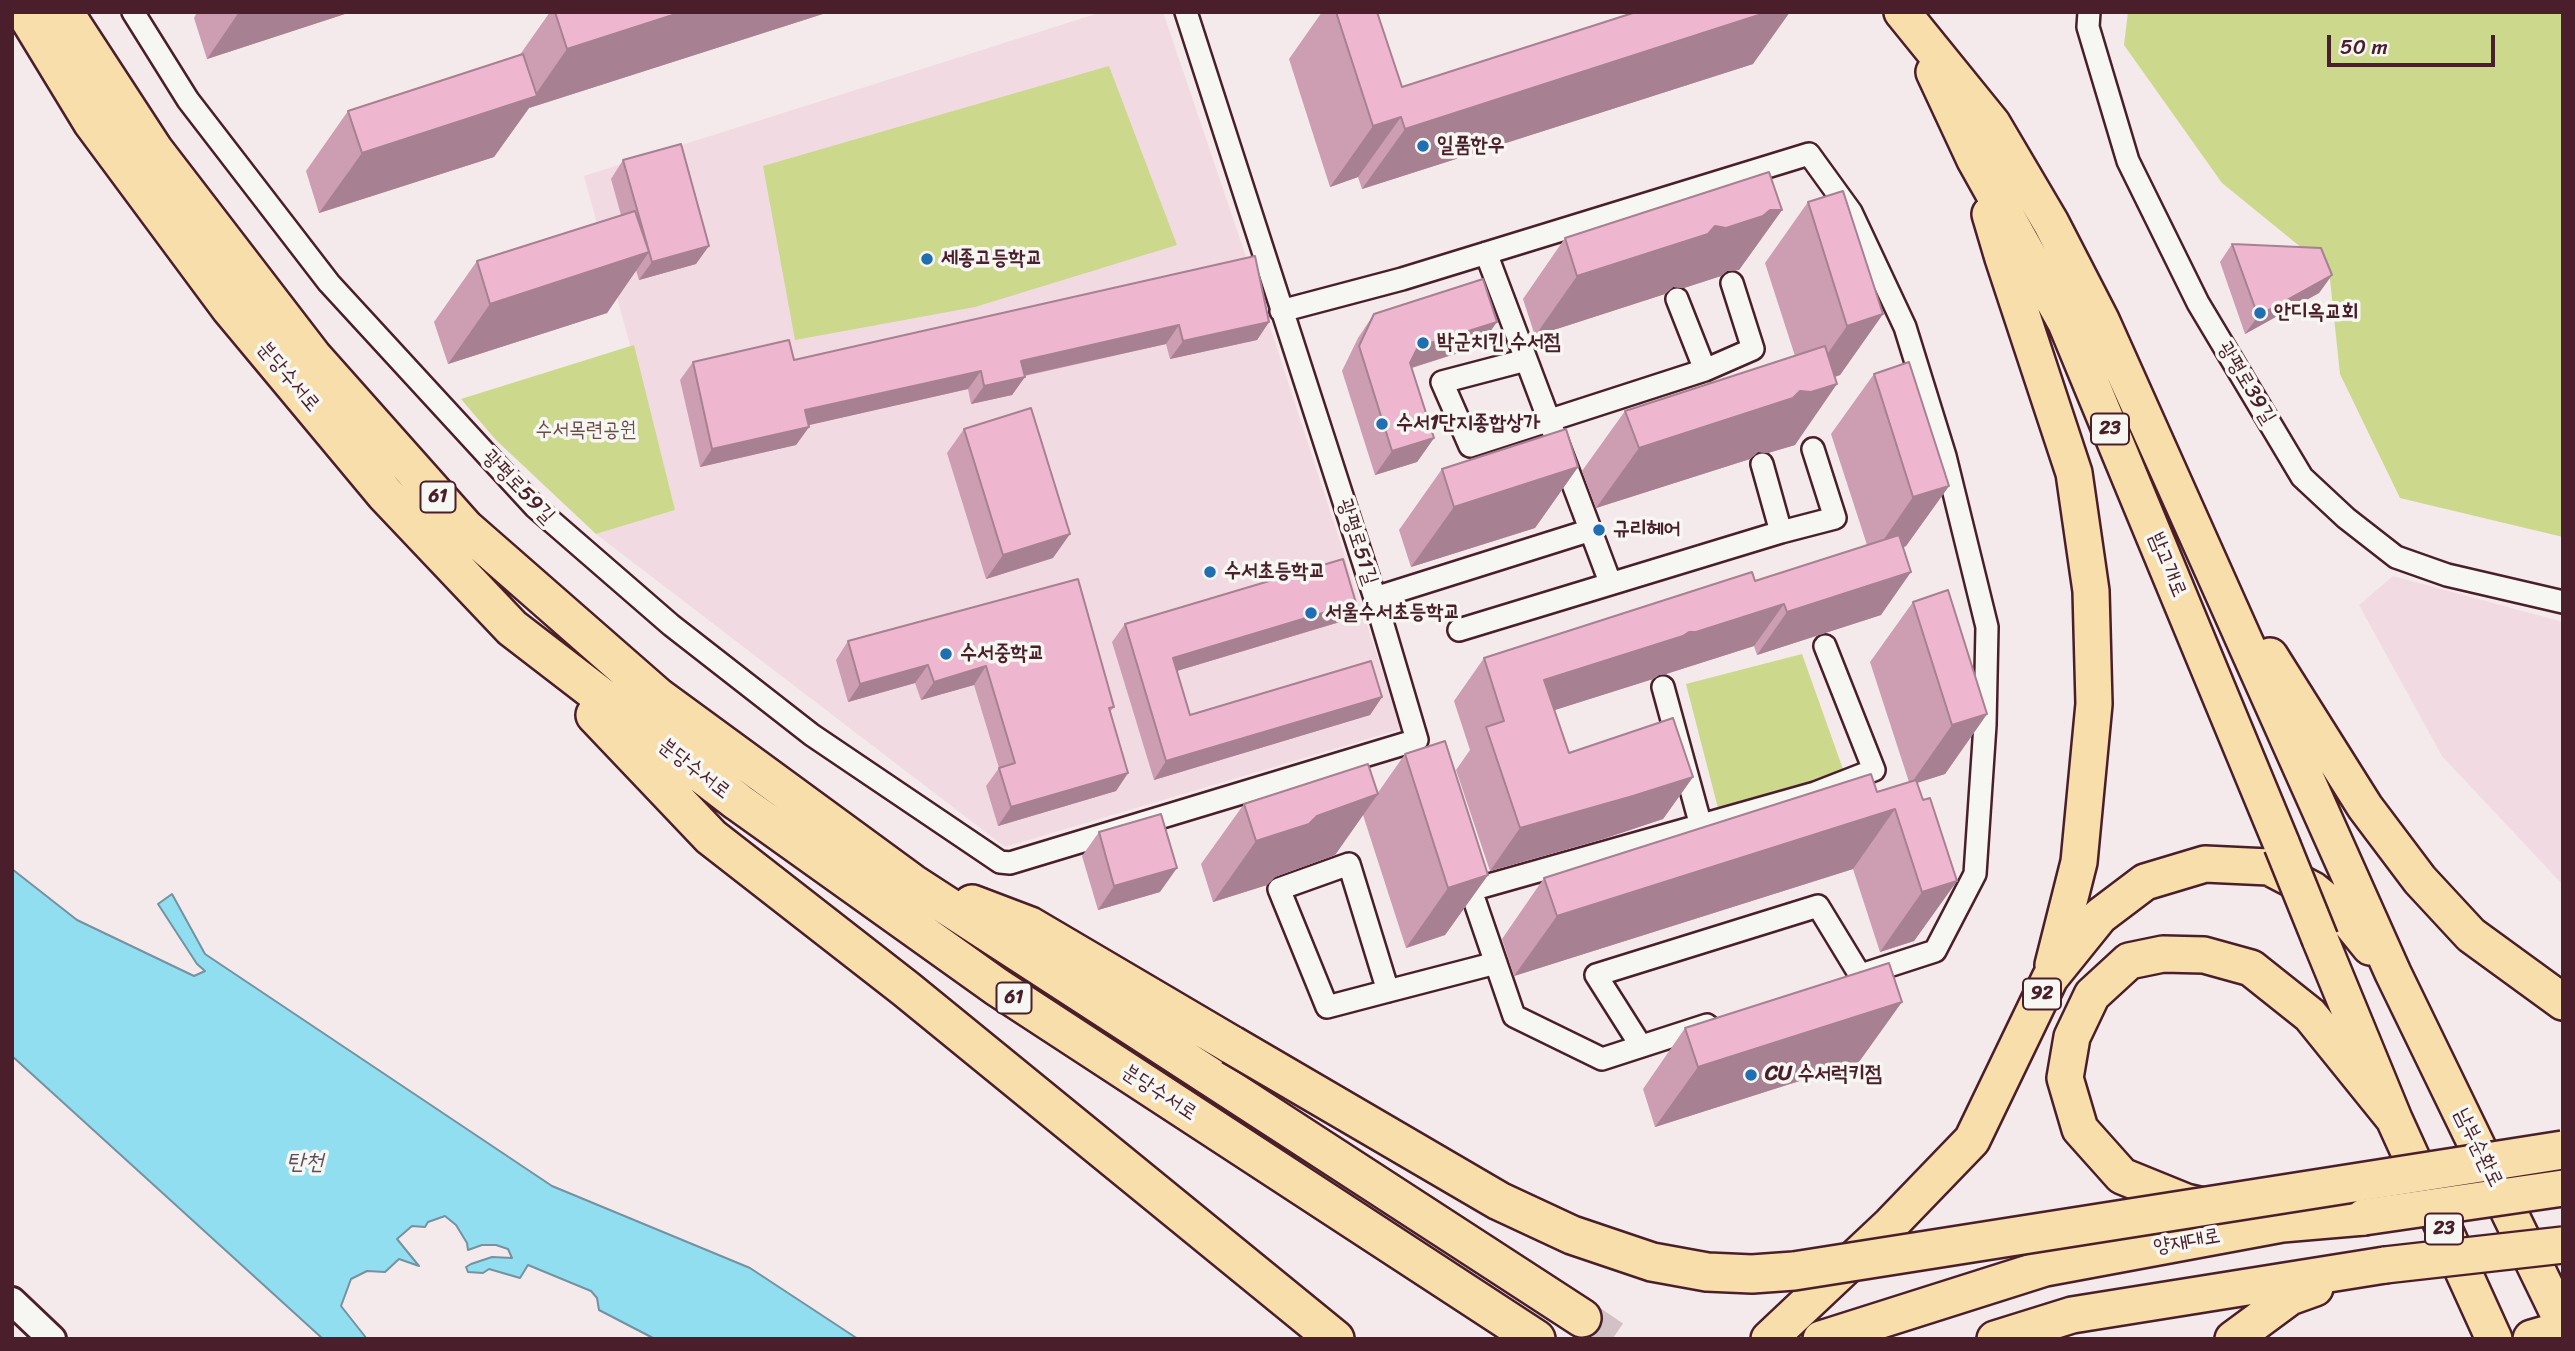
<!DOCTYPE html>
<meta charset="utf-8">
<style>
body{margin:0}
#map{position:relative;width:2575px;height:1351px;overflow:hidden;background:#f4e9eb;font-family:Sriracha,sans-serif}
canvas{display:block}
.frame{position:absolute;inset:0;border:14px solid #4a1f2b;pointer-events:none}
.scale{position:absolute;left:2327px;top:35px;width:168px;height:32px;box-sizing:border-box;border:4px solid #4a1f2b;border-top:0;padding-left:9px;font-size:21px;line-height:24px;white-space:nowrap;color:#4a1f2b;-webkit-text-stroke:5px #f6f6f2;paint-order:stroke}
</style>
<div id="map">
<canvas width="2575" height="1351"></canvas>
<div class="frame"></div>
<div class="scale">50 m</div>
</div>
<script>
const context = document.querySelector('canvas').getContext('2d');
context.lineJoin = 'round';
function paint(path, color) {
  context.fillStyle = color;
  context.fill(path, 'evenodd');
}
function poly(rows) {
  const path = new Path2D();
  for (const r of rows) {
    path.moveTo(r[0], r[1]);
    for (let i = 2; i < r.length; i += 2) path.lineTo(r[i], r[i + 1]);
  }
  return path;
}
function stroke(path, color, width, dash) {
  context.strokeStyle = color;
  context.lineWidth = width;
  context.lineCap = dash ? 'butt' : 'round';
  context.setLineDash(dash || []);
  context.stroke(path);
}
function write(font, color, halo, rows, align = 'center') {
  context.font = font + ' Sriracha,"Poor Story",sans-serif';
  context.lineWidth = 7;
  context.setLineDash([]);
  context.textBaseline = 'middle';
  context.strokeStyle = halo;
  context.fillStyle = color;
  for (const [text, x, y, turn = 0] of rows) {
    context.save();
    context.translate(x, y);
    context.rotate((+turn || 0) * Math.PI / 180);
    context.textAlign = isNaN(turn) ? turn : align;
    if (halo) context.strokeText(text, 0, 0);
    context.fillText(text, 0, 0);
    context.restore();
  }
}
paint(poly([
 [1102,12,1163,12,1275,342,1401,729,1005,847,596,534,675,510,584,176],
 [2393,576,2563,622,2563,885,2442,756,2359,605]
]), '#f2dae3');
paint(poly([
 [2128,12,2563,12,2563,537,2400,498,2340,374,2329,270,2222,183,2124,45],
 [1109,66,1177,245,975,307,795,340,763,166],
 [634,345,675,510,596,534,496,440,461,399],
 [1802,654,1844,772,1719,812,1686,684]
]), '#ccd88b');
const water = poly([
 [12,869,77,920,194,976,205,971,197,964,158,904,172,894,205,954,552,1186,750,1268,858,1339,655,1339,599,1310,597,1298,591,1291,528,1265,520,1278,489,1269,483,1273,468,1272,466,1267,471,1264,492,1257,512,1258,508,1249,496,1245,482,1245,468,1250,467,1243,456,1225,445,1216,428,1222,425,1227,412,1226,397,1239,419,1266,399,1259,385,1272,367,1271,351,1279,341,1306,367,1339,323,1339,12,1056,12,869]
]);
paint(water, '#90deef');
stroke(water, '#7492a1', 2);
stroke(poly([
 [1582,1318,1613,1339]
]), '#d2c1c5', 37, [37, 18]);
const minor = poly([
 [133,12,188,100,329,283,535,507,671,625,812,735,1000,862,1010,863,1417,740,1375,598,1186,12],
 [2089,12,2088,27,2128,161,2198,303,2302,477,2346,518,2396,557,2447,575,2563,602],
 [1486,253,1610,582],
 [1281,311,1402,279,1809,154,1851,212,1905,327,1945,456,1987,627,1985,725,1975,874,1935,951,1864,974],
 [1526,360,1442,382,1470,446,1705,370,1677,299],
 [1705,370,1753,349,1732,283],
 [1781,532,1835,518,1813,449],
 [1375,598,1591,530],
 [1459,630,1781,532,1762,464],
 [1663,687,1701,826],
 [1464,870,1514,1016,1602,1059,1707,1025],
 [1471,890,1815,793,1874,770,1825,646],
 [1388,991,1349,864,1279,889,1327,1007,1388,991,1496,963],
 [1641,1046,1596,975,1818,906,1860,975]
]);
const tertiary = poly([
 [12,1301,52,1339]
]);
const primary = poly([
 [1902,12,1992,123,2051,223,2101,320,2393,973,2563,1323],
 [1934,72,1975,160,2066,323,2282,845],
 [1990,214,2003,258,2074,473,2091,591,2094,704,2079,862,2053,965],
 [2270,656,2365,807,2420,880,2471,935,2563,1002],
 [2320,939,2394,1119,2494,1339],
 [2282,1224,2186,1202,2122,1176,2080,1129,2065,1078,2072,1037,2092,995,2129,961,2163,954,2204,955,2251,968,2310,1015,2394,1119],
 [1769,1339,1891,1224,1972,1140,2050,978,2100,916,2145,882,2205,864,2269,867,2313,890,2344,915,2370,947],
 [1821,1339,2045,1268,2282,1224,2364,1217],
 [1995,1339,2072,1315,2385,1265],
 [2233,1339,2290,1297,2315,1288]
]);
const trunk = poly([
 [25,12,92,122,230,308,385,494,512,628,738,802,997,987,1536,1339],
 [64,12,154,150,313,357,465,528,658,697,912,883,1582,1318],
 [595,715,711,837,906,989,1335,1339],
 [972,904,1030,926,1232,1045],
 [2532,1339,2563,1330]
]);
stroke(minor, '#4a1f2b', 26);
stroke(tertiary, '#4a1f2b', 32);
stroke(primary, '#4a1f2b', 40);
stroke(trunk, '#4a1f2b', 42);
stroke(minor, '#f6f6f2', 21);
stroke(tertiary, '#f6f6f2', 26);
stroke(primary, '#f8deab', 35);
stroke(trunk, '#f8deab', 37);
const primaryBridge = poly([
 [2282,845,2320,939],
 [2364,1217,2563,1188],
 [2385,1265,2563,1245]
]);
const trunkBridge = poly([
 [1232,1045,1499,1201,1572,1235,1652,1262,1707,1272,1752,1274,1794,1271,2563,1150]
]);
stroke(primaryBridge, '#4a1f2b', 40, []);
stroke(trunkBridge, '#4a1f2b', 42, []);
stroke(primaryBridge, '#f8deab', 35);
stroke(trunkBridge, '#f8deab', 37);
paint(poly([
 [197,12,351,12,207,59,194,18],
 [550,12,829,12,529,108,494,157,319,213,306,171,348,111,519,56],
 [1322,12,1377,12,1402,87,1753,64,1362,189,1358,177,1330,187,1289,59],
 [623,160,696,264,639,280,636,270,607,313,448,364,434,322,477,261,621,215,611,179],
 [1808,202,1883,314,1840,375,1835,377,1795,445,1768,453,1758,452,1750,459,1596,508,1582,471,1625,411,1795,356,1765,263],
 [1782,210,1739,270,1727,271,1721,276,1684,288,1673,287,1665,294,1535,336,1523,299,1565,238],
 [2232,244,2332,275,2319,293,2245,334,2220,262],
 [1255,256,1269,322,1257,340,1170,359,1166,344,1025,376,1012,395,971,404,968,389,808,425,809,427,796,445,700,467,680,380,693,362,794,360],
 [1374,314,1480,346,1412,368,1434,438,1417,462,1375,475,1342,371,1358,338],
 [1874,374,1949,486,1906,546,1903,548,1881,615,1757,655,1754,646,1666,674,1659,675,1653,679,1554,710,1569,753,1693,777,1663,819,1603,839,1490,871,1456,770,1470,750,1454,701,1484,658,1755,581,1867,545,1831,434],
 [964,429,1053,558,986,579,947,453],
 [1578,467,1535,528,1411,567,1399,530,1442,469],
 [1078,579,1114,707,1110,712,1128,773,1116,791,998,826,986,786,999,768,974,685,921,700,915,683,848,702,836,660,848,641],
 [1913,602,1987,714,1945,774,1917,783,1923,800,1957,881,1914,941,1880,952,1853,869,1514,976,1502,939,1544,878,1877,792,1909,782,1870,662],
 [1356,603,1343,621,1177,671,1190,715,1382,697,1370,715,1154,780,1112,642,1125,624],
 [1405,754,1488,875,1445,935,1406,948,1363,815,1335,855,1275,877,1267,885,1213,902,1201,864,1244,804,1377,794],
 [1099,832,1160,892,1098,910,1082,856],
 [1685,1028,1859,1062,1655,1127,1643,1089]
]), '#cd9db2');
paint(poly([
 [239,12,351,12,207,59],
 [682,12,829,12,529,108,494,157,319,213,362,153,533,98,567,49],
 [1768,12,1790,12,1753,64,1362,189,1405,129],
 [1401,117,1358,177,1330,187,1373,126],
 [1770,210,1782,210,1739,270,1727,271,1721,276,1684,288,1673,287,1665,294,1535,336,1577,276,1715,226],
 [709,246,696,264,639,280,652,262],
 [649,252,607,313,448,364,490,304],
 [2332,275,2319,293,2245,334,2258,316],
 [1883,314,1840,375,1805,386,1847,326],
 [1269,322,1257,340,1170,359,1183,341],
 [1497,322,1480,346,1401,371,1418,347],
 [1179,325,1166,344,1008,379,1021,361],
 [981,371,968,389,792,429,805,410],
 [1025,377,1012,395,971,404,984,386],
 [1837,384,1795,445,1768,453,1758,452,1750,459,1596,508,1639,448,1800,391],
 [809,427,796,445,700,467,712,449],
 [1434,438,1417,462,1375,475,1392,451],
 [1578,467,1535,528,1411,567,1454,507],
 [1949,486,1906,546,1871,558,1913,497],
 [1070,534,1053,558,986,579,1003,555],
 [1911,572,1881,615,1757,655,1787,612],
 [1356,603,1343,621,1160,676,1173,658],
 [1784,604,1754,646,1666,674,1659,675,1653,679,1514,723,1544,680,1689,632],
 [928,665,915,683,848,702,860,684],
 [986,666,974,685,921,700,934,682],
 [1382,697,1370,715,1154,780,1166,761],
 [1987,714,1945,774,1910,785,1952,725],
 [1128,773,1116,791,998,826,1011,807],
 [1693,777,1663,819,1603,839,1490,871,1520,828],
 [1378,794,1335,855,1275,877,1267,885,1213,902,1256,841,1317,816],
 [1895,809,1853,869,1514,976,1557,916],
 [1177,868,1160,892,1098,910,1114,886],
 [1488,875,1445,935,1406,948,1448,888],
 [1957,881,1914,941,1880,952,1922,892],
 [1902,1002,1859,1062,1655,1127,1698,1067]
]), '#a78091');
const building = poly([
 [555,12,682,12,567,49,555,12],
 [1336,12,1377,12,1402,87,1636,12,1768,12,1405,129,1401,117,1373,126,1336,12],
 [523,54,537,96,362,153,348,111,523,54],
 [681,144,709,246,652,262,623,160,681,144],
 [1769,172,1782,210,1770,210,1763,216,1726,228,1715,226,1708,234,1577,276,1565,238,1769,172],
 [1843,191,1883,314,1847,326,1808,202,1843,191],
 [635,211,649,252,490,304,477,261,635,211],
 [2232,244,2321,248,2332,275,2258,316,2232,244],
 [1255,256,1269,322,1183,341,1179,325,1021,361,1025,377,984,386,981,371,805,410,809,427,712,449,693,362,789,340,794,360,1255,256],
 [1483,279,1497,322,1418,347,1410,363,1434,438,1392,451,1359,346,1374,314,1483,279],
 [1825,346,1837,384,1811,392,1800,391,1793,398,1639,448,1625,411,1825,346],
 [1909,362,1949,486,1913,497,1874,374,1909,362],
 [1031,408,1070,534,1003,555,964,429,1031,408],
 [1566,429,1578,467,1454,507,1442,469,1566,429],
 [1899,535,1911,572,1787,612,1784,604,1696,632,1689,632,1683,636,1544,680,1569,753,1673,718,1693,777,1633,796,1520,828,1486,727,1504,721,1484,658,1752,572,1755,581,1899,535],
 [1343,559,1356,603,1173,658,1190,715,1371,661,1382,697,1166,761,1125,624,1343,559],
 [1078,579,1114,707,1109,708,1128,773,1011,807,999,768,1015,763,986,666,934,682,928,665,860,684,848,641,1078,579],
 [1948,590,1987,714,1952,725,1913,602,1948,590],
 [1445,741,1488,875,1448,888,1405,754,1445,741],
 [1368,764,1378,794,1317,816,1309,824,1256,841,1244,804,1368,764],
 [1871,774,1877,792,1916,780,1923,800,1930,798,1957,881,1922,892,1895,809,1557,916,1544,878,1871,774],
 [1161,814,1177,868,1114,886,1099,832,1161,814],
 [1889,963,1902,1002,1698,1067,1685,1028,1889,963]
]);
paint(building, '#eeb7cf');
stroke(building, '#a78091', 2);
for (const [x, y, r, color] of [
 [1423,146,7,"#1f6fb2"],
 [927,259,7,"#1f6fb2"],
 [2260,313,7,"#1f6fb2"],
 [1423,343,7,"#1f6fb2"],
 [1382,424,7,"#1f6fb2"],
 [1599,530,7,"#1f6fb2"],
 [1210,572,7,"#1f6fb2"],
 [1311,613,7,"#1f6fb2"],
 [946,654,7,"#1f6fb2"],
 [1751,1075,7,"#1f6fb2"]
]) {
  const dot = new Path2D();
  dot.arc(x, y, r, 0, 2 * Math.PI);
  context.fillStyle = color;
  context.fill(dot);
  stroke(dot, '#f6f6f2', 2.5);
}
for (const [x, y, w] of [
 [2110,429,38],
 [438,497,35],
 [2042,994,38],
 [1014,998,35],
 [2444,1229,38]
]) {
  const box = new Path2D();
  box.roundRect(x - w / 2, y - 15.5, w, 31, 5);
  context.fillStyle = '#f6f6f2';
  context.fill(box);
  stroke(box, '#4a1f2b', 2);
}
write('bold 19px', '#4a1f2b', null, [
 ["23",2110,429],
 ["61",438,497],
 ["92",2042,994],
 ["61",1014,998],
 ["23",2444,1229]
]);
write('bold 21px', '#4a1f2b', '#f6f6f2', [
 ["일품한우",1437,146],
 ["세종고등학교",941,259],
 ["안디옥교회",2274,313],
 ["박군치킨 수서점",1437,343],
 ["수서1단지종합상가",1396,424],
 ["규리헤어",1613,530],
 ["수서초등학교",1224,572],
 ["서울수서초등학교",1325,613],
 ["수서중학교",960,654],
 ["CU 수서럭키점",1765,1075]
], 'left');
write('21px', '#4a1f2b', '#f6f6f2', [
 ["분당수서로",288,377,50],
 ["광평로39길",2246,383,59],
 ["광평로59길",518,487,46],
 ["광평로51길",1357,542,72],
 ["밤고개로",2167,565,68],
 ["분당수서로",694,769,38],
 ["분당수서로",1159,1093,33],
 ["남부순환로",2478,1148,64],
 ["양재대로",2187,1242,-10]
]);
write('21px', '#6a4d43', '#f6f6f2', [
 ["수서목련공원",586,431]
]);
write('italic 23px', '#5c4f5c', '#f6f6f2', [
 ["탄천",305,1163]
]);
</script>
